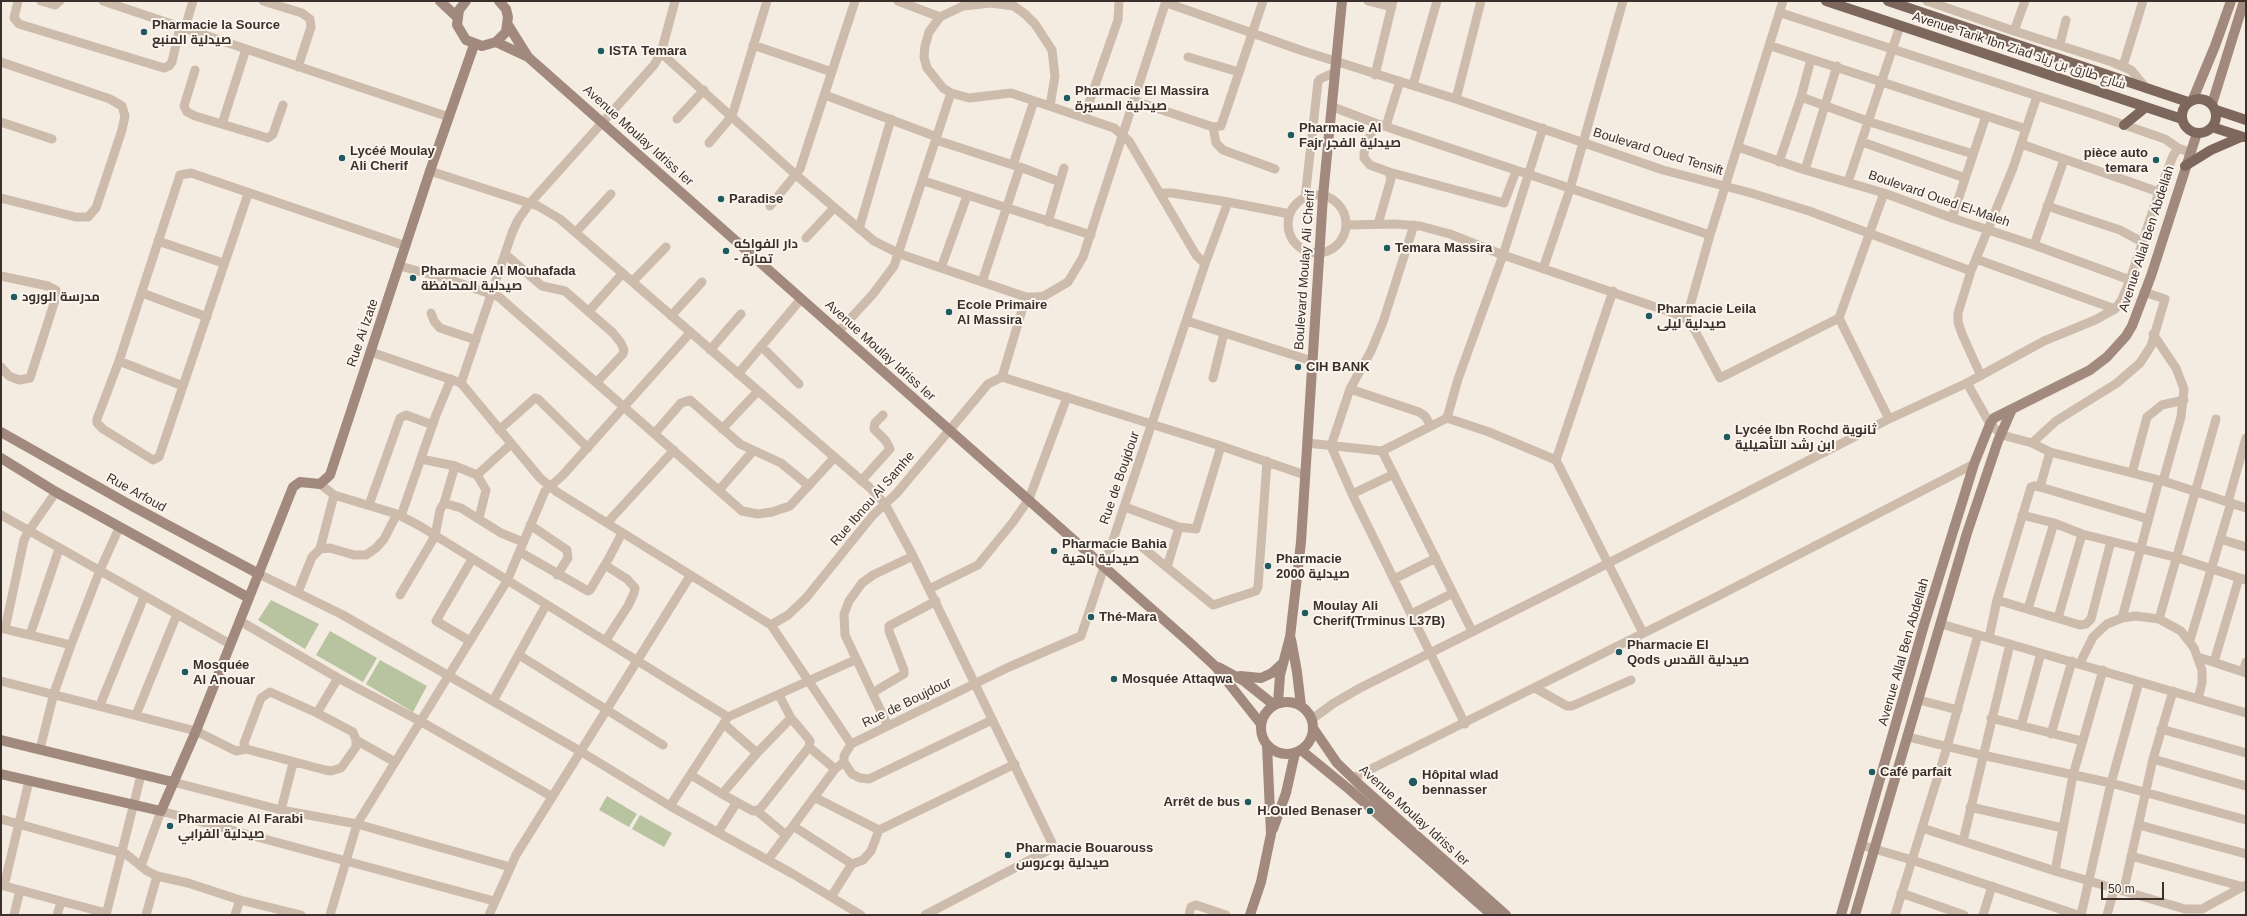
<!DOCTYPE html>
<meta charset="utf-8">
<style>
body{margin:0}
#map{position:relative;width:2247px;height:916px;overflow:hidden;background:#f4ebe1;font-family:Arial,sans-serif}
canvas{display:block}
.frame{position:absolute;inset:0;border:2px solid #3b302b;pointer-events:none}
.scale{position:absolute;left:2101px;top:882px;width:63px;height:18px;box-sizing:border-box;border:2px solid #3b302b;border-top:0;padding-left:5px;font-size:12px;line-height:14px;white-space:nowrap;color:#3b302b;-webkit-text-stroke:3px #fbf5ee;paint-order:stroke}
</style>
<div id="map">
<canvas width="2247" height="916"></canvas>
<div class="frame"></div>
<div class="scale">50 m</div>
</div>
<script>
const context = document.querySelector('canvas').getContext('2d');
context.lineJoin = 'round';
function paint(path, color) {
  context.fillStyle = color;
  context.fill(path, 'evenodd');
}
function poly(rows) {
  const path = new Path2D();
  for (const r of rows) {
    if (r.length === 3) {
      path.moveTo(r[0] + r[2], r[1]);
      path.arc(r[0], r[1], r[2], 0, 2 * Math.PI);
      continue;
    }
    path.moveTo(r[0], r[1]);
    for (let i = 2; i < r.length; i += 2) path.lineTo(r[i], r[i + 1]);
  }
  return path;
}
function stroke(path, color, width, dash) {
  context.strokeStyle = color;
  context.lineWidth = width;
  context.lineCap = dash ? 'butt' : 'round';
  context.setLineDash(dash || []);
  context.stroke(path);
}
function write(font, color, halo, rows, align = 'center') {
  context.font = font + ' Arial,Cairo,sans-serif';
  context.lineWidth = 4;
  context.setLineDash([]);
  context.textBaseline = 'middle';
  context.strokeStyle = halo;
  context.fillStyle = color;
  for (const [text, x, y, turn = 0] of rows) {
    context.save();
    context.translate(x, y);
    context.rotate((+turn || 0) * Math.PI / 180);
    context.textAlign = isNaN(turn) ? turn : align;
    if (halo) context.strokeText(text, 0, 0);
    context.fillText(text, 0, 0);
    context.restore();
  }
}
paint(poly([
 [271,600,319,624,305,649,258,620],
 [330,631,377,658,363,682,316,655],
 [380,660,427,686,413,712,366,684],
 [607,796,637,814,629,827,599,810],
 [640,815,672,833,664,847,632,829]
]), '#b8c4a0');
stroke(poly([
 [18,1,14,18,19,24,164,68,169,66,172,62,180,27],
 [41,1,55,5,60,1],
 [103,1,449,117],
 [263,1,302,13,310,19,311,27,298,67],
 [898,1,940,17],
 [1368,1,1392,7],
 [1927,1,2014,31,2112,62,2131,70,2146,88],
 [1167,3,1303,51,1456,99,1663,170,1751,193,1809,211,1971,271],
 [1781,13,2093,114,2165,139,2178,148],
 [185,28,193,1],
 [2014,31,2025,1],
 [2060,44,2066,20],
 [753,45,832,72],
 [1771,46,2026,129],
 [661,53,796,175,874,241,900,254,941,268,1026,297,1037,297,1044,296,1068,282,1083,257,1166,1],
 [1188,57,1239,72],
 [1,62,110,99,122,106,125,116,122,130,96,208,88,217,76,217,1,198],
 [2123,66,2143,1],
 [195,70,184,106,187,112,195,116,268,138,273,134,283,105],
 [1375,75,1393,1],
 [1413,85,1437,1],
 [825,95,937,137],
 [1801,97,1811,59],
 [1456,99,1481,1],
 [1135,101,1213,127,1221,126,1263,1],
 [1050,106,1055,76,1052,50,1035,24,1025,14,1014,6,991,3,963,6,940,17,929,32,925,46,924,57,927,68,943,88,951,93,969,98,1011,93,1114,128,1129,141,1196,255,1205,264],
 [1333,107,1375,123],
 [1084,117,1118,20,1119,1],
 [677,119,704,90],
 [1,122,52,139],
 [222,124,246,49],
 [1386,126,1400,81],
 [1213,127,1216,143,1223,150,1275,169],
 [936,140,1013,165],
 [1862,142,1965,178],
 [709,143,732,116,767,1],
 [2021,144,2159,192],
 [1738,147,1805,170,1884,193,1952,218,2034,245,2130,280],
 [1779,162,1801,97,1870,122,1973,154],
 [1020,167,1060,182],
 [1805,170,1837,66],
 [430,171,538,206,560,219,869,487,885,504,913,556,1052,843,1047,851,925,915],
 [1389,172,1504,203,1516,171],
 [924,181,1091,235],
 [1848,182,1900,26],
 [1161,193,1172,193,1228,202,1290,214],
 [248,194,159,457,153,460,103,429,97,423,97,419,119,361,180,175,191,173,406,246],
 [1317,224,29],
 [1305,198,1318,82,1320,79,1335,72],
 [770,206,800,169,855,1],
 [2047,206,2120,230,2142,242],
 [1952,218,1986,116],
 [1048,222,1064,168],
 [1378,224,1391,179,1389,172,1370,165,1364,158,1364,153,1375,123,1710,235],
 [1346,225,1395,224,1420,226,1450,234,1503,255,1676,314,1686,320,1693,327,1720,378,1839,318,1884,193],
 [1414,225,1383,322,1371,351,1350,389,1331,446,1353,496,1465,724],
 [859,229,891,119],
 [576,232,611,194],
 [806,238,834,208],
 [158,241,223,263],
 [2034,245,2064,160],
 [505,254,542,286,565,291,613,333,621,343,624,350,623,354,597,382],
 [1976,259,2115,309],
 [400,266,451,280,499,297,742,511,758,514,772,512,790,506,834,458],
 [941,268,967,196],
 [1543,269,1570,189,1623,1],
 [1,276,48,286,56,290,57,294,30,378,19,380,9,376,1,367],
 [633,281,666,247],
 [982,282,1020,167,1013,165,1034,101],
 [1613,291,1556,460,1643,633],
 [142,293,207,317],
 [589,311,623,273],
 [431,313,434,321,440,328,476,340],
 [671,316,702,282],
 [1839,318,1889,419],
 [1686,320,1710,235,1783,1],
 [1187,321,1312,361],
 [838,332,873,294,894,266,951,93],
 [2153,334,2176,368,2184,389,2181,417,2163,481],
 [761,346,799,384],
 [710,350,741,314],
 [371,352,461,383,540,478,557,492,771,625,851,744],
 [119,361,183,386],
 [738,374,801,299],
 [1981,376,1962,334,1958,322,1958,313,1971,271,2013,168,2037,96],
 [1002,377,1026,297],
 [1213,378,1224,333],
 [461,383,512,233,518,220,530,203,654,65,661,53,675,1],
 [1967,383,1990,424,2002,435,2032,443,2050,452,2163,481,2246,508],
 [1350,389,1419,412,1425,416,1431,426],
 [1447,418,1458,379,1503,255,1543,128],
 [722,429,758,391],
 [499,430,535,398,538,399,588,448],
 [655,433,681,403,690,400,740,444,781,463,809,486],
 [1307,443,1382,451,1447,418,1489,432,1556,460],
 [2032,443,2056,421,2117,383,2140,363,2151,346,2165,299,2144,292],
 [1382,451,1472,631],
 [421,459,455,466,477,475],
 [2132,473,2147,417,2162,405,2184,400],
 [861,481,890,449,886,441,874,429,875,423,883,415],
 [320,484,334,495,397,514,420,526,728,717],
 [2040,487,2050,452],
 [719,490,753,451],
 [1352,494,1394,474],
 [2228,502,2246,438],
 [444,503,455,466],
 [369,505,400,418,406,415,433,425],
 [1125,507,1179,527,1196,529,1221,446],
 [1,515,230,644],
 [2022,515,2054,523,2082,534,2178,558,2246,580],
 [401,516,436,415,451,379],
 [479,518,486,490,477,475,511,444],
 [607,523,674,450],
 [530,525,567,550,568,558,557,575],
 [2220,539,2246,547],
 [1136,542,1213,605,1256,591,1258,587,1267,461],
 [320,549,334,495],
 [520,552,588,591,590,590,609,558,622,533],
 [605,565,627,579,635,588,634,593,628,606,606,640],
 [1167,567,1179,527],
 [259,574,341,614,580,751,670,806,793,874,861,915],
 [1394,579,1436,558],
 [929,589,978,565,1013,522,1029,499,1067,397],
 [298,592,312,557,320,549,330,548,354,555,366,555,376,548,384,539,397,514],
 [400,595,435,536,440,510,444,503,461,508,501,533,523,542],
 [1997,600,2080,625,2086,624,2091,619,2111,541],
 [2028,609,2054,523],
 [1411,614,1453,593],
 [2058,618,2082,534],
 [2122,618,2159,480],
 [2159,619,2216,419],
 [240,621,338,678,420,721,551,796],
 [1941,624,2246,713],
 [771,625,788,615,806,598,873,515,896,494,988,384,1002,377,1221,446,1305,475],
 [1,628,71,645],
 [5,629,24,540,28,532,56,492],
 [30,635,59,549],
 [1989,638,1997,600,2031,487,2034,486,2040,487,2148,519],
 [2190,640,2231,503],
 [470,641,436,621,472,559],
 [519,655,663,745],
 [2198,657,2246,673],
 [2214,662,2239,578],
 [2080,663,2093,637,2107,624,2122,618,2136,616,2159,619,2181,631,2194,648,2202,670,2202,683,2198,699],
 [2243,672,2246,662],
 [1,681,196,731,236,751,246,749,325,770,331,771,341,768,356,747,356,740,353,732,317,713,270,692,261,698,244,743,246,749],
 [1535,688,1567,706,1572,706,1631,680],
 [872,693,904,674,904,670,889,631,889,626,936,601],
 [779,695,791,718,807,737,810,741,809,747,760,809,753,811,722,794,757,753,791,718],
 [1919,700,1958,710],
 [493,701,546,605],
 [100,705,144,597],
 [317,713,338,678],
 [136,715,177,614],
 [1991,718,2082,741],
 [1312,719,1334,703,1360,688,1558,589,1889,419,1967,383,2044,341,2095,320,2115,309,2121,301,2130,280,2159,192,2173,156,2178,148,2189,152],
 [992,720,869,779,860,778,852,774,844,762,844,756,851,744,1009,667,1081,636,1205,264,1228,202],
 [724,724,757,753],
 [888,726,845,635,844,614,849,601,862,583,873,575,913,556],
 [2021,726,2041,653],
 [2161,729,2246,753],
 [2051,734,2072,661],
 [1908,737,1982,755,2111,783,2246,820],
 [356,740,395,762],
 [809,747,835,769],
 [40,749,54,693,71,645,100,570,119,528],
 [2153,759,2246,786],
 [691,775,722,794],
 [1353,778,1716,597,1974,464],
 [173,782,281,810,357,824,510,867],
 [814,797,879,830,1015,764],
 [670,806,728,717,855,660],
 [1970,807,2063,828],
 [281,810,293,763],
 [757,811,786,835],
 [1,819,126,854,147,871,157,876,188,883,240,900,301,915],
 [2139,825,2246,854],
 [793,826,852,864,863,860,871,851,879,830],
 [1922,828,2055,871,2185,909,2202,909,2246,885],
 [718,832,737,802],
 [1963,841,2010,644],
 [1861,845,1912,860,2078,915],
 [2131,856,2244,887],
 [768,860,835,769,844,762],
 [141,866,161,811,494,901],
 [2055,871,2073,775,2103,670],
 [1,885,106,913],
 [4,886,29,781],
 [2124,889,2153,759,2173,691],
 [1901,893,1964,915],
 [831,897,852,864],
 [14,915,20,890],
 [57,915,61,902],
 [106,915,141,775],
 [146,915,157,876],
 [235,915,240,900],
 [330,915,357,824,507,581,545,491,562,476,690,333],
 [489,915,516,855,690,576],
 [1189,915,1191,907,1196,905,1226,915],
 [1895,915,1947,747,1978,635],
 [1983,915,1992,886],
 [2081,915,2111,783,2139,682],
 [2107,915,2115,887]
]), '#cdbbac', 9);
stroke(poly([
 [440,1,457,17],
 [466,1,459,10,457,25,466,40,482,46,496,42,506,32,508,17,506,9,499,1],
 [508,25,528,57,1189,642,1215,666,1261,724],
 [496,42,528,57],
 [2193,99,2215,46,2231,1],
 [2212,104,2244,1],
 [1,432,132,506,259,574],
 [1,458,56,492,249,598],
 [1291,639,1297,672,1301,706],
 [1218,667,1244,681,1274,705],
 [1240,676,1261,678,1272,673,1283,663],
 [1287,728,26],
 [1278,703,1280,675,1290,637,1301,542,1323,196,1342,1],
 [1313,728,1337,763,1362,787,1506,915],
 [1,740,173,782],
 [1301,750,1350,790,1492,915],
 [1,774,161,811,196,731,293,487,300,482,320,484,330,475,430,171,474,45],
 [1273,829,1286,793,1295,753],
 [1250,915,1261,882,1271,834,1267,745],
 [1841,915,1924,625,1974,464,1990,424,1994,418,2090,370,2107,357,2126,336,2132,326,2151,276,2197,133],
 [1855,915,1967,533,1998,441,2012,409]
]), '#a18a7d', 10);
stroke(poly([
 [1826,1,2182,119],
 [1888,1,2188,102],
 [2199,116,17],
 [2216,110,2246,120],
 [2124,125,2146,107],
 [2212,127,2243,137],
 [2185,166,2211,150,2241,137]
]), '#7d675c', 10);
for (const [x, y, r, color] of [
 [144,32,4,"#1f5a5e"],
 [601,51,4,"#1f5a5e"],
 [1067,98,4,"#1f5a5e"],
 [1291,135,4,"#1f5a5e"],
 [342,158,4,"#1f5a5e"],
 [2156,160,4,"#1f5a5e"],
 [721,199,4,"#1f5a5e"],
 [1387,248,4,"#1f5a5e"],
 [726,251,4,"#1f5a5e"],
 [413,278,4,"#1f5a5e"],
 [14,297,4,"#1f5a5e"],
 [949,312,4,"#1f5a5e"],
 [1649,316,4,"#1f5a5e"],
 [1298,367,4,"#1f5a5e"],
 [1727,437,4,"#1f5a5e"],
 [1054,551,4,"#1f5a5e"],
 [1268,566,4,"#1f5a5e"],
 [1305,613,4,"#1f5a5e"],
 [1091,617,4,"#1f5a5e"],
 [1619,652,4,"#1f5a5e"],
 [185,672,4,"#1f5a5e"],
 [1114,679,4,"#1f5a5e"],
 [1872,772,4,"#1f5a5e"],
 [1413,782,5,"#1f5a5e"],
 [1248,802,4,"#1f5a5e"],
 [1370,811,4,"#1f5a5e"],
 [170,826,4,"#1f5a5e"],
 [1008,855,4,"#1f5a5e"]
]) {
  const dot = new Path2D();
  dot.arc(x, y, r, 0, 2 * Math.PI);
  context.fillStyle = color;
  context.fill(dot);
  stroke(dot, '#fbf5ee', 1.5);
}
write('bold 13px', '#3b302b', '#fbf5ee', [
 ["Pharmacie la Source",152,25],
 ["صيدلية المنبع",152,40],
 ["ISTA Temara",609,51],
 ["Pharmacie El Massira",1075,91],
 ["صيدلية المسيرة",1075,106],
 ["Pharmacie Al",1299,128],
 ["Fajr صيدلية الفجر",1299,143],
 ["Lycéé Moulay",350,151],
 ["Ali Cherif",350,166],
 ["pièce auto",2148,153,"right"],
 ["temara",2148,168,"right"],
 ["Paradise",729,199],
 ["دار الفواكه",734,244],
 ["- تمارة",734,259],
 ["Temara Massira",1395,248],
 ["Pharmacie Al Mouhafada",421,271],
 ["صيدلية المحافظة",421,286],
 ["مدرسة الورود",22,297],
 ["Ecole Primaire",957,305],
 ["Al Massira",957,320],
 ["Pharmacie Leila",1657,309],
 ["صيدلية ليلى",1657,324],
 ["CIH BANK",1306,367],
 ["Lycée Ibn Rochd ثانوية",1735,430],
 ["ابن رشد التأهيلية",1735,445],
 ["Pharmacie Bahia",1062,544],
 ["صيدلية باهية",1062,559],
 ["Pharmacie",1276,559],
 ["2000 صيدلية",1276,574],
 ["Moulay Ali",1313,606],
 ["Cherif(Trminus L37B)",1313,621],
 ["Thé-Mara",1099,617],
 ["Pharmacie El",1627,645],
 ["Qods صيدلية القدس",1627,660],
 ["Mosquée",193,665],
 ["Al Anouar",193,680],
 ["Mosquée Attaqwa",1122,679],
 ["Café parfait",1880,772],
 ["Hôpital wlad",1422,775],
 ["bennasser",1422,790],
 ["Arrêt de bus",1240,802,"right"],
 ["H.Ouled Benaser",1362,811,"right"],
 ["Pharmacie Al Farabi",178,819],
 ["صيدلية الفرابي",178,834],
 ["Pharmacie Bouarouss",1016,848],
 ["صيدلية بوعروس",1016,863]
], 'left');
write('13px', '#3b302b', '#fbf5ee', [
 ["Avenue Tarik Ibn Ziad شارع طارق بن زياد",2019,51,18],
 ["Avenue Moulay Idriss Ier",638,136,42],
 ["Boulevard Oued Tensift",1658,152,17],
 ["Boulevard Oued El-Maleh",1939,199,19],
 ["Avenue Allal Ben Abdellah",2147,239,-72],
 ["Boulevard Moulay Ali Cherif",1305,270,-86],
 ["Rue Ai Izate",363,333,-71],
 ["Avenue Moulay Idriss Ier",880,351,42],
 ["Rue de Boujdour",1120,478,-71],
 ["Rue Arfoud",136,493,29],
 ["Rue Ibnou Al Samhe",873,499,-49],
 ["Avenue Allal Ben Abdellah",1904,652,-74],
 ["Rue de Boujdour",907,703,-26],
 ["Avenue Moulay Idriss Ier",1414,816,42]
]);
</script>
